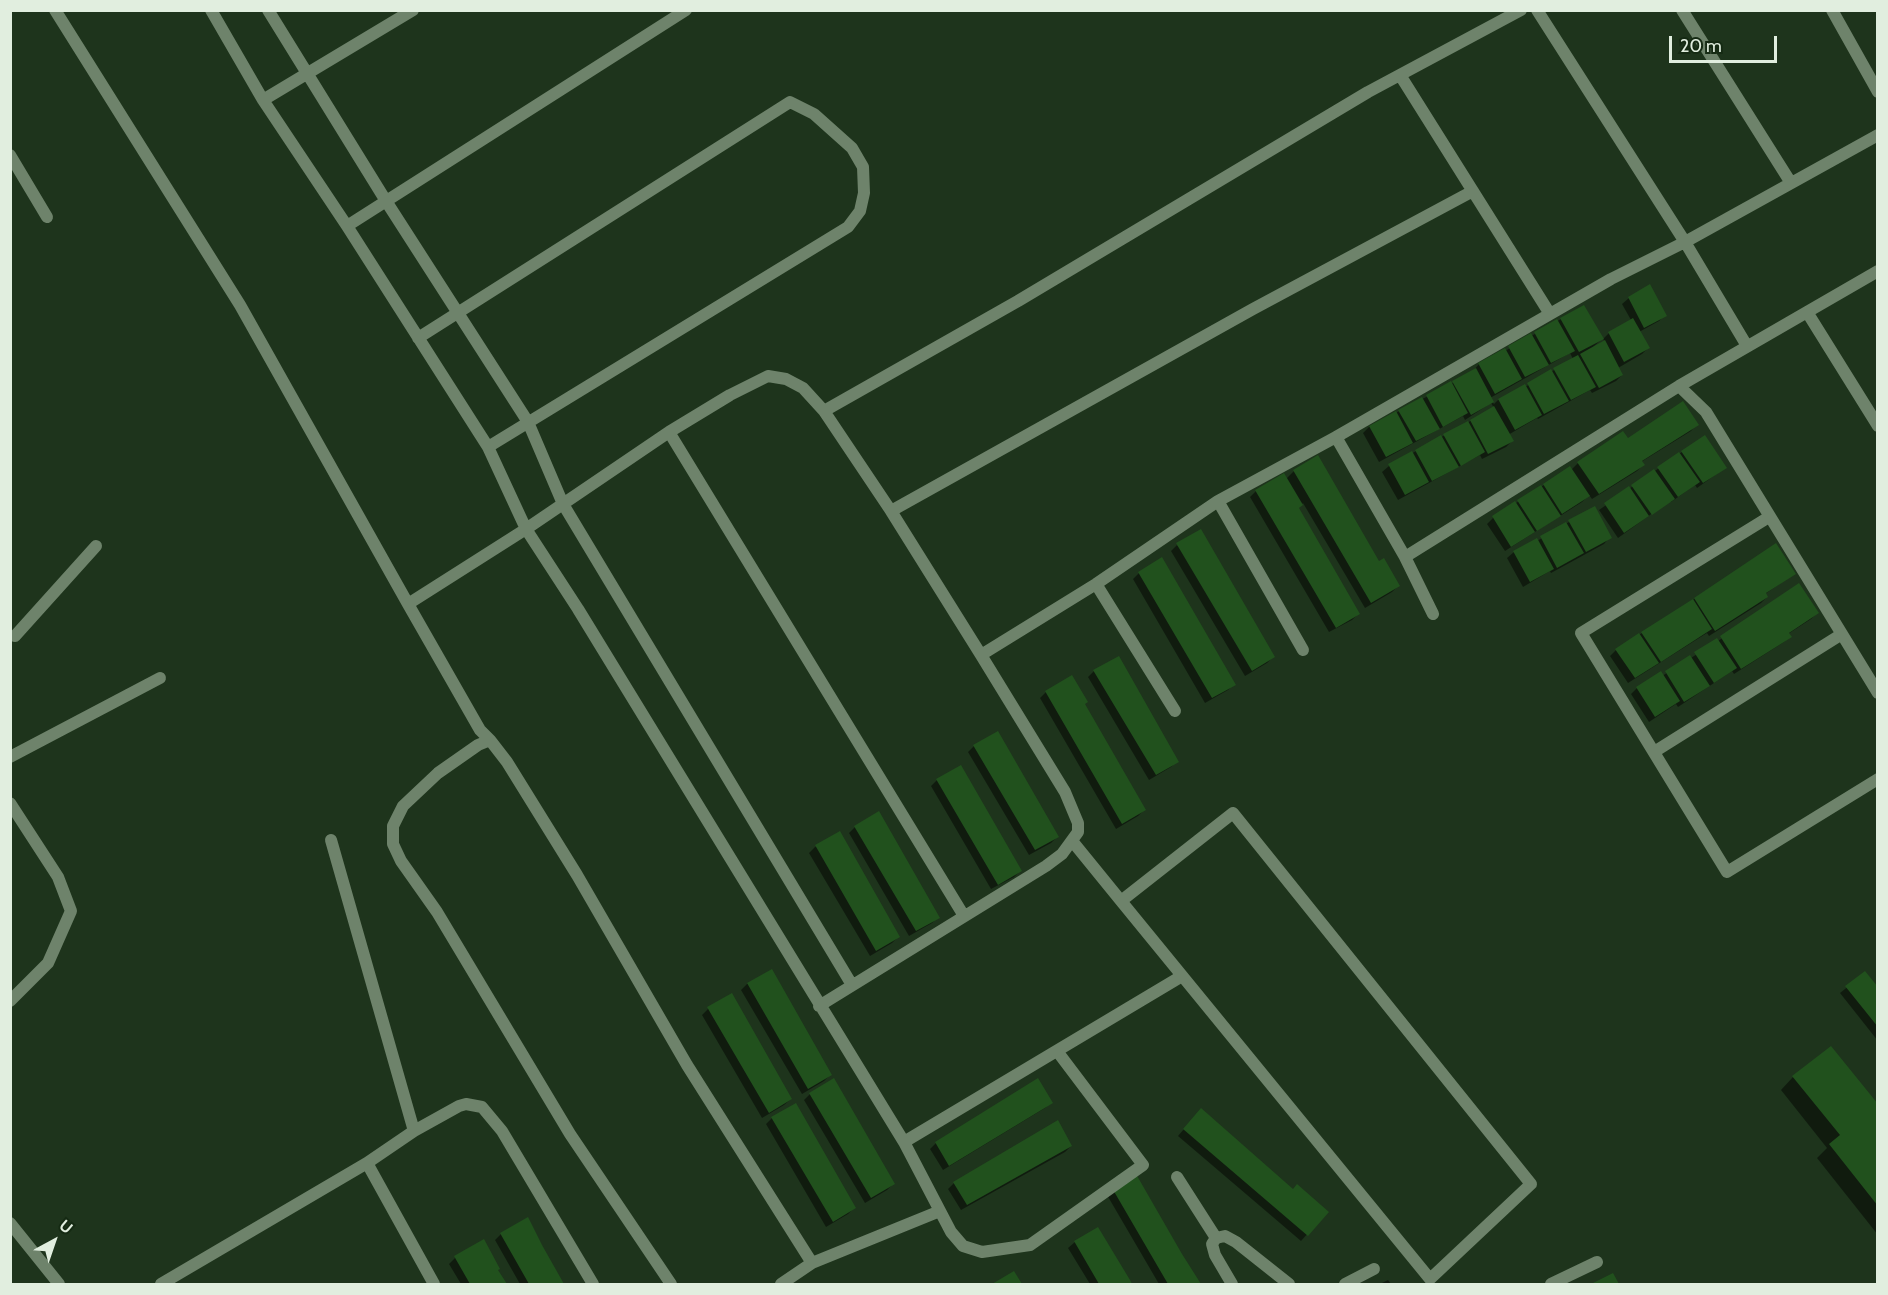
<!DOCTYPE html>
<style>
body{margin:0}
#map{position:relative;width:1888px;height:1295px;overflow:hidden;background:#1e341c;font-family:Cabin,sans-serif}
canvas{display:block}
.frame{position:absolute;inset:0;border:12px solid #e1eedf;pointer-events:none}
.north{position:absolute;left:24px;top:1211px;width:60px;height:60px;-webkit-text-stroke:4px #152a13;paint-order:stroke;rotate:40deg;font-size:16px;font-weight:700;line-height:24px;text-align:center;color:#e1eedf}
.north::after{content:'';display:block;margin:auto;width:21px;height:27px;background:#e1eedf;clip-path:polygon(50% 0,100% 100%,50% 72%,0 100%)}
.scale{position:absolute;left:1669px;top:36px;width:108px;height:27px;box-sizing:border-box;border:3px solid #e1eedf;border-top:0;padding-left:8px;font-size:18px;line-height:21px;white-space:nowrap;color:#e1eedf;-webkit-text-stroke:4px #152a13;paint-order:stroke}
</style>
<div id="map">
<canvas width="1888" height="1295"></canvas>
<div class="frame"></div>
<div class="north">U</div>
<div class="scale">20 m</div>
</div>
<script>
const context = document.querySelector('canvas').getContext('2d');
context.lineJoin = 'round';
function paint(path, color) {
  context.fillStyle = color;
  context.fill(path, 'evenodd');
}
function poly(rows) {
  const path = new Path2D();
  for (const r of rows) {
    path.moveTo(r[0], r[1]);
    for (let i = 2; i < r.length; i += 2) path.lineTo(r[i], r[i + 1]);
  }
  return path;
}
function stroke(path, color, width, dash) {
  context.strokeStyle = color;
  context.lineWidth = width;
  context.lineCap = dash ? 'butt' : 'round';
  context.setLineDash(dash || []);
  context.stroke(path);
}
paint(poly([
 [1629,298,1665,315,1659,321,1639,332,1648,348,1642,354,1618,368,1622,375,1616,381,1592,393,1590,390,1538,419,1537,418,1508,435,1512,441,1506,447,1482,459,1480,455,1398,500,1382,472,1389,466,1494,408,1491,403,1465,420,1463,416,1379,462,1363,433,1369,427,1451,384,1473,371,1479,364,1505,351,1561,319,1602,339,1593,347,1605,342,1603,339,1609,333,1631,320,1622,304],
 [1570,353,1573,359,1525,387,1524,386,1498,400,1494,404,1490,398],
 [1697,424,1691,431,1641,462,1643,465,1637,471,1592,499,1589,495,1582,502,1505,551,1487,524,1493,518,1544,485,1571,470,1578,463,1627,441],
 [1682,452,1725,468,1697,488,1695,485,1671,502,1668,502,1618,538,1599,510],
 [1294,471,1398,586,1392,592,1365,608,1303,503,1298,509,1358,614,1352,620,1329,632,1250,497,1256,491,1286,479],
 [1569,522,1610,537,1604,544,1551,573,1550,571,1523,587,1507,558,1514,552,1537,541],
 [1177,545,1273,657,1267,663,1245,676,1171,551],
 [1162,559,1234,684,1228,690,1205,703,1133,579,1139,573],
 [1740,569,1794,574,1765,594,1767,597,1761,603,1709,636,1707,633,1628,683,1610,656,1616,650],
 [1799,585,1817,613,1811,619,1788,634,1790,636,1784,642,1734,674,1732,671,1678,707,1676,704,1649,722,1631,694,1637,688,1662,676,1718,641],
 [1094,671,1177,761,1171,767,1149,780,1088,677],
 [1072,677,1084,705,1144,810,1138,816,1116,829,1040,698,1046,692],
 [974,746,1057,837,1051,843,1029,855,968,752],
 [937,780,1020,871,1014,877,991,889,931,786],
 [855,827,938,917,932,923,909,936,849,833],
 [839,833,898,937,892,943,870,956,809,853,815,847],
 [771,971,830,1075,824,1081,802,1094,741,990,747,984],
 [1865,973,1878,989,1878,1041,1840,993],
 [731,995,791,1099,784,1105,762,1118,702,1015,708,1009],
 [1793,1077,1878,1108,1878,1235,1817,1158,1827,1148,1781,1090],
 [810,1094,893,1184,887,1190,865,1203,804,1100],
 [1051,1102,1045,1108,943,1170,930,1149,936,1143],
 [795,1105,854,1208,848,1214,826,1227,766,1124,772,1118],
 [1195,1116,1293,1190,1327,1212,1301,1241,1178,1136],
 [1071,1146,1065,1152,961,1210,948,1189,954,1183],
 [1113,1189,1180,1255,1199,1284,1159,1284,1107,1195],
 [527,1219,563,1284,520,1284,495,1240,501,1234],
 [1098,1229,1129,1284,1090,1284,1068,1248,1075,1242],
 [483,1242,505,1284,461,1284,449,1264,455,1258],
 [1388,1280,1391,1284,1380,1284]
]), '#0007');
paint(poly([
 [1650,284,1667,316,1644,328,1628,297],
 [1584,305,1604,339,1579,352,1560,318],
 [1633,318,1650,348,1624,362,1608,332],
 [1557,319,1575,351,1551,363,1534,332],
 [1531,333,1549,365,1525,377,1508,346],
 [1605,340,1623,375,1599,388,1580,354],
 [1505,348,1522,379,1495,394,1478,363],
 [1578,355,1596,387,1571,400,1553,368],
 [1476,368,1494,402,1471,415,1452,381],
 [1551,369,1569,401,1544,414,1527,383],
 [1451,381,1468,413,1443,427,1426,395],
 [1525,384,1542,415,1515,430,1498,399],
 [1422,397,1440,429,1416,441,1398,410],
 [1683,401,1699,425,1642,461,1645,465,1599,494,1577,462,1623,431,1628,438],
 [1494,406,1514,441,1488,454,1470,420],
 [1396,411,1413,443,1386,457,1369,426],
 [1468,421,1485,452,1461,466,1443,434],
 [1441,435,1459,467,1432,481,1415,450],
 [1705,435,1727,468,1703,483,1681,451],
 [1412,451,1429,482,1405,495,1388,464],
 [1679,452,1700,482,1678,497,1657,467],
 [1318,455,1379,561,1384,558,1400,586,1371,603,1293,470],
 [1570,466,1590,496,1562,514,1543,484],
 [1654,469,1675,499,1652,515,1631,485],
 [1284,473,1303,505,1299,508,1360,614,1336,628,1255,490],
 [1541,485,1561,516,1537,531,1517,500],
 [1629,486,1649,516,1624,533,1604,503],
 [1515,501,1535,532,1511,547,1492,516],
 [1595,506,1612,538,1586,552,1568,520],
 [1566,522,1584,553,1557,568,1540,536],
 [1201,529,1275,657,1252,671,1176,543],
 [1537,538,1554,569,1530,582,1513,551],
 [1776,543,1796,574,1766,593,1768,597,1715,631,1694,598],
 [1162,557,1236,685,1212,698,1138,572],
 [1799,583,1819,613,1789,633,1792,637,1741,669,1720,636],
 [1693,599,1712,629,1661,662,1641,632],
 [1639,633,1659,663,1635,678,1615,649],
 [1717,638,1737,668,1714,683,1694,652],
 [1690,655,1710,686,1684,702,1665,671],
 [1119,656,1179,762,1156,775,1093,670],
 [1661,671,1680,701,1655,717,1636,687],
 [1072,675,1088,702,1085,704,1146,810,1122,824,1045,691],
 [998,731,1059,837,1035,850,973,745],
 [961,765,1022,871,998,885,936,779],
 [879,811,940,918,916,931,854,826],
 [840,831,900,937,876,951,815,845],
 [772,969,832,1075,808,1089,747,983],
 [1865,971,1878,987,1878,1027,1845,986],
 [732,993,792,1099,769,1113,707,1007],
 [1831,1046,1878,1104,1878,1206,1829,1144,1840,1135,1792,1076],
 [834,1078,895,1184,871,1198,809,1093],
 [1038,1078,1053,1103,949,1166,935,1142],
 [796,1103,856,1208,833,1222,771,1117],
 [1201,1108,1293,1189,1297,1184,1329,1212,1308,1236,1183,1129],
 [1058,1120,1072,1146,967,1205,953,1182],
 [1136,1174,1182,1254,1201,1284,1168,1284,1112,1188],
 [528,1217,542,1245,564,1284,529,1284,500,1233],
 [1098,1227,1130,1280,1132,1284,1099,1284,1074,1241],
 [484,1239,500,1269,498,1270,507,1284,470,1284,454,1256],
 [1014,1271,1022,1284,992,1284],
 [1613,1273,1619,1284,1591,1284]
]), '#21511d');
stroke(poly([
 [55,10,240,305,408,604,480,730,490,740,478,745,438,773,403,806,393,826,393,844,401,861,437,912,570,1134,671,1284],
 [211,10,263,100,347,226,488,447,526,529,578,609,904,1142,951,1232,963,1246,982,1252,1030,1245,1143,1165,1057,1051],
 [268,10,386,201,528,422,563,504,852,985],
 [1537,10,1685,242,1747,346],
 [1682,10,1791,183],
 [1832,10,1878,92],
 [1400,75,1550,314],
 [263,100,413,10],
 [10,155,47,217],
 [347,226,686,10],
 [1807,312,1878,426],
 [418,338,790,102,814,114,852,148,863,167,864,193,860,211,848,227,488,447],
 [1679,386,1878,271],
 [824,411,1018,301,1368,92,1521,10],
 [669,432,964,916],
 [1336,437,1405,557,1433,614],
 [1218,501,1303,650],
 [891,511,1253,309,1473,191],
 [1769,517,1581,633,1727,872,1878,779],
 [1405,557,1679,386,1706,412,1878,693],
 [1096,584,1175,711],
 [408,604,526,529,669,432,730,395,768,376,786,379,803,388,824,411,891,511,981,655,1065,792,1078,823,1078,832,1062,854,1046,866,819,1006],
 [15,636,96,546],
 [981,655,1096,584,1218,501,1336,437,1611,279,1685,242,1878,135],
 [490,740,507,762,577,875,687,1065,812,1263],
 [1654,752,1842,634],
 [10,757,160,678],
 [10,803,58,877,71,911,48,963,10,1001],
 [331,840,414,1131],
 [1073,842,1121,901,1430,1279,1531,1184,1233,813,1121,901],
 [904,1142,1182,976],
 [367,1163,414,1131,459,1106,466,1104,482,1107,502,1131,593,1284],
 [1177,1177,1216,1238],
 [10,1223,59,1284],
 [161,1284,367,1163,434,1284],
 [781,1284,812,1263,940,1211],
 [1232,1284,1215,1255,1212,1244,1216,1238,1225,1236,1236,1242,1289,1284],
 [1345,1284,1374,1269],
 [1551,1284,1597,1262]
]), '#6e836b', 12);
</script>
